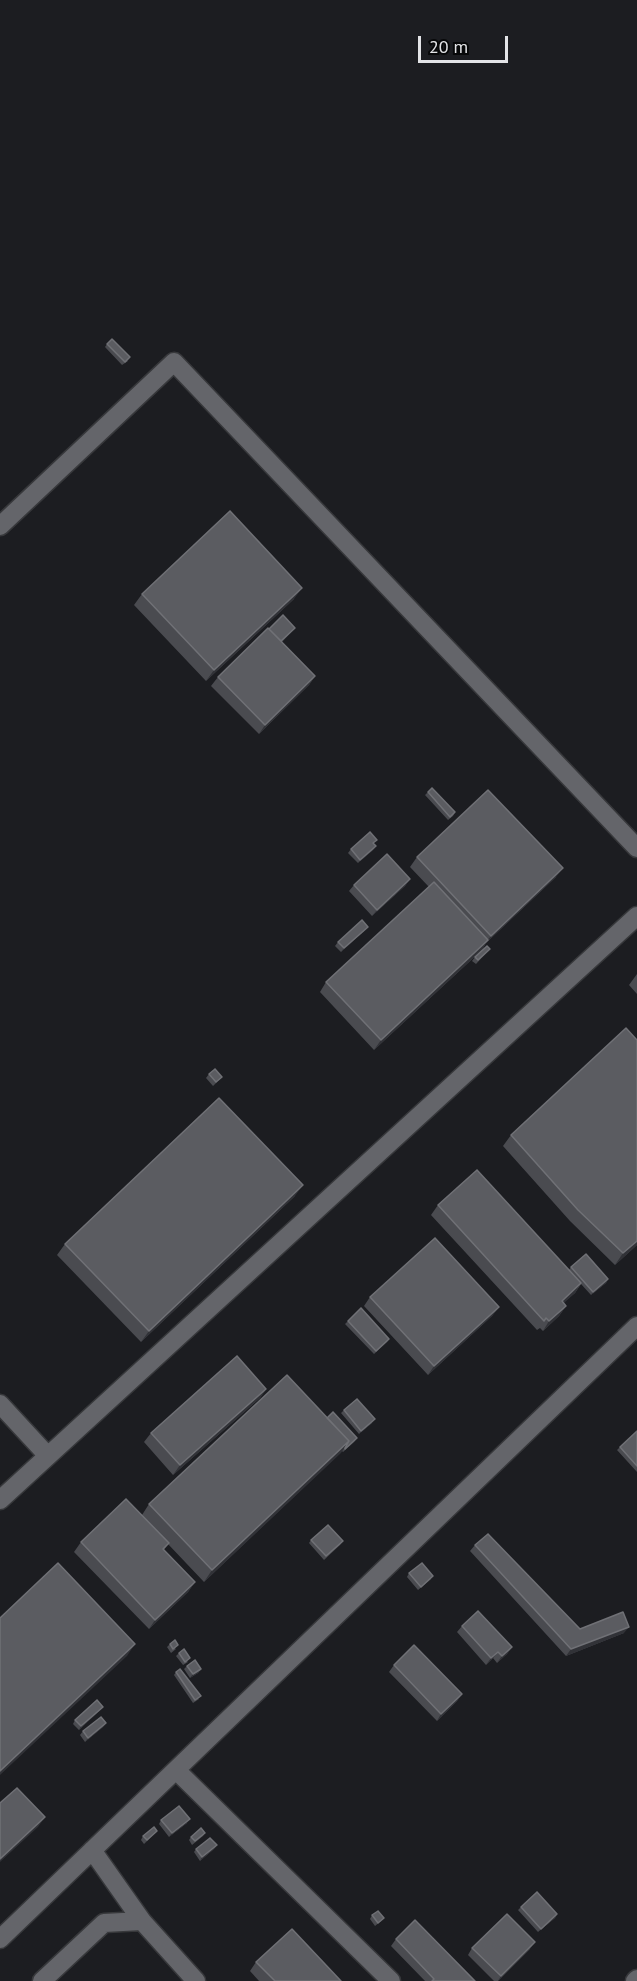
<!DOCTYPE html>
<style>
body{margin:0}
#map{position:relative;width:637px;height:1981px;overflow:hidden;background:#1c1d21;font-family:"PT Sans",sans-serif}
canvas{display:block}
.scale{position:absolute;left:418px;top:36px;width:90px;height:27px;box-sizing:border-box;border:3px solid #e3e4e7;border-top:0;padding-left:8px;font-size:18px;line-height:21px;white-space:nowrap;color:#e3e4e7;-webkit-text-stroke:4px #070809;paint-order:stroke}
</style>
<div id="map">
<canvas width="637" height="1981"></canvas>
<div class="scale">20 m</div>
</div>
<script>
const context = document.querySelector('canvas').getContext('2d');
context.lineJoin = 'round';
function poly(rows) {
  const path = new Path2D();
  for (const r of rows) {
    path.moveTo(r[0], r[1]);
    for (let i = 2; i < r.length; i += 2) path.lineTo(r[i], r[i + 1]);
  }
  return path;
}
function stroke(path, color, width, dash) {
  context.strokeStyle = color;
  context.lineWidth = width;
  context.lineCap = dash ? 'butt' : 'round';
  context.setLineDash(dash || []);
  context.stroke(path);
}
function paint(path, color) {
  context.fillStyle = color;
  context.fill(path, 'evenodd');
}
const minor = poly([
 [0,526,174,362,637,848],
 [0,1404,48,1456,637,916],
 [0,1500,48,1456],
 [176,1770,391,1981],
 [142,1921,196,1981],
 [0,1939,637,1326],
 [42,1981,104,1923,142,1921,92,1850],
 [635,1981,637,1979]
]);
stroke(minor, '#37383b', 21);
stroke(minor, '#64656a', 18);
paint(poly([
 [107,344,128,361,122,365,105,347],
 [142,594,294,599,206,681,134,605],
 [295,628,282,642,315,676,309,685,259,734,211,686,218,677,269,629],
 [428,792,455,812,453,816,448,820,425,795],
 [374,844,376,846,373,850,358,863,348,853,351,849],
 [417,857,556,877,486,943,482,950,374,1050,320,992,326,982,429,887,410,867],
 [410,879,405,886,372,916,349,891,354,885],
 [365,930,341,952,335,946,338,942],
 [490,949,476,964,472,961,475,957],
 [637,974,637,994,629,985],
 [637,1040,637,1245,615,1265,570,1221,503,1146,511,1135],
 [209,1074,222,1077,213,1086,206,1078],
 [295,1196,141,1342,57,1255,65,1244],
 [438,1205,569,1270,571,1267,608,1279,606,1283,591,1295,581,1284,575,1293,563,1303,566,1306,559,1316,543,1331,540,1328,537,1330,431,1215],
 [370,1297,499,1307,492,1316,428,1375,364,1306],
 [348,1321,389,1339,387,1342,374,1354,345,1324],
 [266,1389,260,1398,173,1475,144,1442,151,1433],
 [344,1410,372,1423,359,1434,341,1413],
 [327,1418,357,1438,354,1442,343,1452,342,1451,204,1582,168,1544,164,1550,195,1582,188,1592,149,1629,74,1552,81,1542,142,1515,149,1504],
 [637,1432,637,1472,617,1450,620,1447],
 [311,1540,343,1541,340,1545,324,1560,309,1543],
 [475,1545,580,1629,624,1633,566,1656,470,1551],
 [409,1573,431,1579,418,1590,407,1577],
 [462,1626,512,1647,507,1654,497,1663,493,1658,486,1665,457,1632],
 [170,1644,176,1649,171,1653,167,1647],
 [179,1653,188,1662,183,1665,176,1656],
 [394,1665,462,1694,457,1701,437,1721,389,1672],
 [187,1666,201,1669,198,1673,190,1678,184,1669],
 [176,1672,199,1699,193,1703,174,1675],
 [100,1710,79,1730,73,1724,75,1720],
 [106,1723,103,1727,85,1742,80,1735,83,1731],
 [161,1820,187,1823,169,1837,159,1824],
 [157,1831,144,1844,141,1840,143,1836],
 [205,1833,203,1836,192,1845,189,1840,191,1837],
 [217,1845,214,1849,200,1861,194,1852,196,1849],
 [521,1907,557,1914,555,1918,538,1932,518,1910],
 [372,1915,381,1921,375,1926,370,1919],
 [396,1939,475,1981,425,1981,391,1946],
 [472,1948,530,1949,498,1981,494,1981,468,1955],
 [256,1962,341,1981,259,1981,250,1971]
]), '#4a4b50');
paint(poly([
 [302,588,294,599,206,681,214,670],
 [315,676,309,685,259,734,265,725],
 [376,846,373,850,358,863,360,860],
 [563,868,556,877,486,943,482,950,374,1050,381,1040,486,942,491,936],
 [410,879,405,886,372,916,377,910],
 [368,927,365,930,341,952,344,948],
 [303,1185,295,1196,141,1342,149,1331],
 [637,1241,637,1245,615,1265,623,1253],
 [608,1279,606,1283,591,1295,593,1292],
 [581,1283,575,1293,555,1311,562,1301],
 [566,1306,559,1316,543,1331,549,1321],
 [499,1307,492,1316,428,1375,434,1366],
 [266,1389,260,1398,173,1475,180,1465],
 [375,1419,372,1423,359,1434,361,1431],
 [349,1441,341,1453,204,1582,212,1570],
 [195,1582,188,1592,149,1629,155,1620],
 [629,1627,624,1633,566,1656,571,1649],
 [135,1644,127,1656,0,1775,0,1771],
 [512,1647,507,1654,497,1663,502,1656],
 [498,1652,493,1658,486,1665,491,1658],
 [201,1669,198,1673,190,1678,193,1674],
 [462,1694,457,1701,437,1721,441,1714],
 [103,1707,100,1710,79,1730,81,1726],
 [106,1723,103,1727,85,1742,88,1738],
 [45,1817,38,1827,0,1862,0,1859],
 [190,1819,187,1823,169,1837,172,1833],
 [217,1845,214,1849,200,1861,202,1857],
 [557,1914,555,1918,538,1932,541,1929],
 [535,1942,530,1949,498,1981,501,1976]
]), '#313237');
const building = poly([
 [112,339,130,357,125,362,107,344,112,339],
 [230,511,302,588,214,670,142,594,230,511],
 [283,615,295,628,281,641,269,629,283,615],
 [268,628,315,676,265,725,218,677,268,628],
 [432,788,455,812,450,817,428,792,432,788],
 [488,790,563,868,491,936,417,857,488,790],
 [370,832,377,840,373,843,376,846,360,860,351,849,370,832],
 [387,854,410,879,377,910,354,885,387,854],
 [434,882,488,940,381,1040,326,982,434,882],
 [362,920,368,927,344,948,338,942,362,920],
 [487,946,490,949,478,960,475,957,487,946],
 [626,1028,637,1040,637,1241,623,1253,578,1210,511,1135,626,1028],
 [215,1069,222,1077,216,1082,209,1074,215,1069],
 [219,1098,303,1185,149,1331,65,1244,219,1098],
 [477,1170,581,1283,562,1301,566,1306,549,1321,546,1318,544,1321,438,1205,477,1170],
 [435,1238,499,1307,434,1366,370,1297,435,1238],
 [586,1254,608,1279,593,1292,571,1267,586,1254],
 [361,1308,389,1339,376,1351,348,1321,361,1308],
 [237,1356,266,1389,180,1465,151,1433,237,1356],
 [287,1375,349,1441,212,1570,149,1504,287,1375],
 [357,1399,375,1419,361,1431,344,1410,357,1399],
 [333,1412,357,1438,345,1449,345,1448,349,1441,327,1418,333,1412],
 [637,1431,637,1466,620,1447,637,1431],
 [126,1499,169,1543,163,1549,195,1582,155,1620,81,1542,126,1499],
 [328,1525,343,1541,326,1556,311,1540,328,1525],
 [488,1534,580,1629,623,1612,629,1627,571,1649,475,1545,488,1534],
 [58,1563,135,1644,0,1771,0,1618,58,1563],
 [422,1563,433,1576,421,1587,409,1573,422,1563],
 [478,1611,512,1647,502,1656,498,1652,491,1658,462,1626,478,1611],
 [175,1640,178,1645,173,1649,170,1644,175,1640],
 [414,1645,462,1694,441,1714,394,1665,414,1645],
 [184,1649,190,1658,185,1662,179,1653,184,1649],
 [195,1660,201,1669,193,1674,187,1666,195,1660],
 [180,1669,201,1696,195,1700,176,1672,180,1669],
 [97,1700,103,1707,81,1726,75,1720,97,1700],
 [101,1717,106,1723,88,1738,83,1731,101,1717],
 [17,1788,45,1817,0,1859,0,1803,17,1788],
 [179,1806,190,1819,172,1833,161,1820,179,1806],
 [154,1827,157,1831,147,1840,143,1836,154,1827],
 [201,1828,205,1833,195,1841,191,1837,201,1828],
 [210,1838,217,1845,202,1857,196,1849,210,1838],
 [537,1892,557,1914,541,1929,521,1907,537,1892],
 [378,1911,384,1918,378,1923,372,1915,378,1911],
 [507,1914,535,1942,501,1976,472,1948,507,1914],
 [415,1920,475,1981,432,1981,434,1979,396,1939,415,1920],
 [292,1929,341,1981,275,1981,256,1962,292,1929]
]);
paint(building, '#5b5c61');
stroke(building, '#707176', 1.5);
</script>
